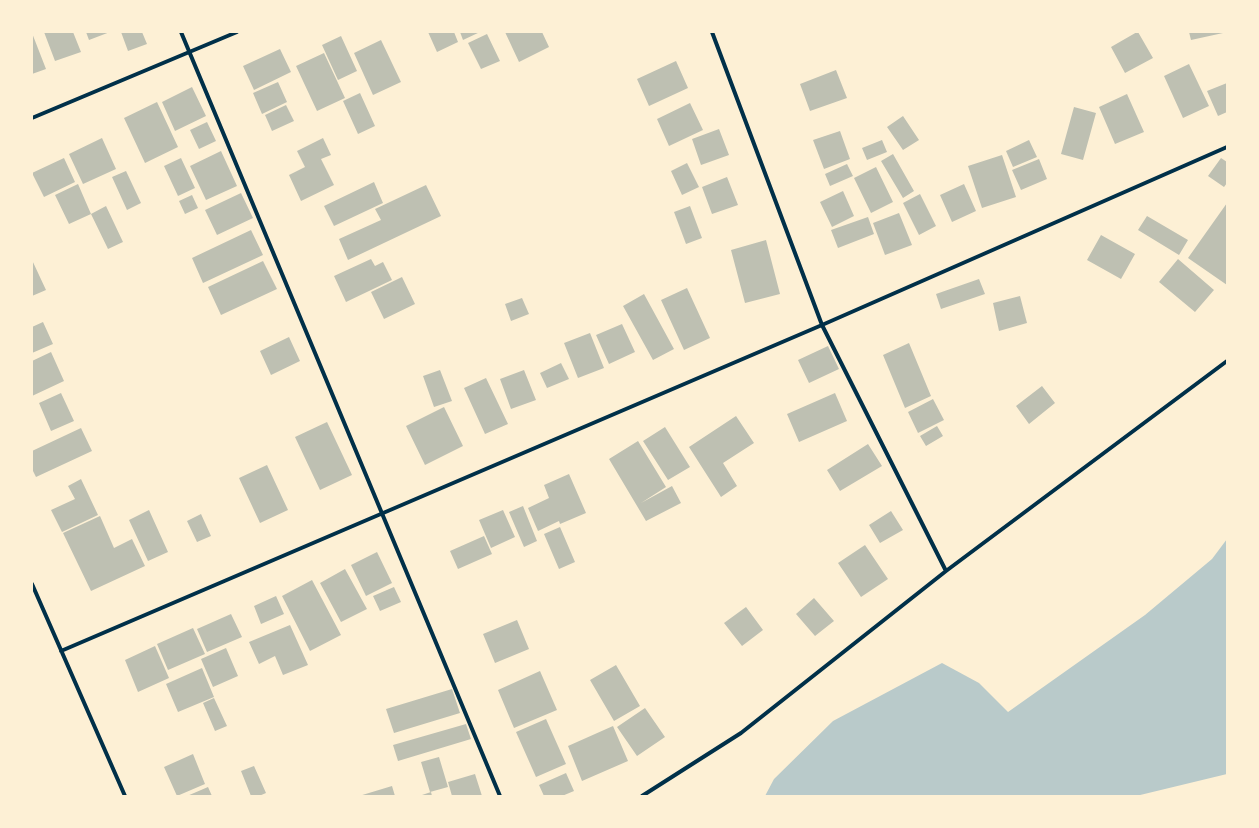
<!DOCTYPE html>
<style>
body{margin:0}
#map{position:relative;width:1259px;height:828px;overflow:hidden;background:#fdf0d5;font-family:"Nunito Sans",sans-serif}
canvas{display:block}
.frame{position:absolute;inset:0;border:33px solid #fdf0d5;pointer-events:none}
</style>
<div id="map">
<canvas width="1259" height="828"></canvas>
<div class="frame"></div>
</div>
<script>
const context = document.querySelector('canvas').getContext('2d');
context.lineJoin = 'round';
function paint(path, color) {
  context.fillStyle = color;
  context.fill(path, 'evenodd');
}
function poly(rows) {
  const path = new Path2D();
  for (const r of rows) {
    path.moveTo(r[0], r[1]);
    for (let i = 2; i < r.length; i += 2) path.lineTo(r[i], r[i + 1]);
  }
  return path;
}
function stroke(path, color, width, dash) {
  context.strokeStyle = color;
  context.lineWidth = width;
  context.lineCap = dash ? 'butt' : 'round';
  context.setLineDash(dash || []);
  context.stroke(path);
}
paint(poly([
 [1227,539,1227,774,1136,796,765,796,774,779,833,721,942,663,979,683,1008,712,1145,615,1212,559]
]), '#b9caca');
paint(poly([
 [44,32,73,32,81,52,55,61],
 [86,32,110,32,89,40],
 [121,32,142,32,147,44,128,51],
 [428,32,454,32,458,42,437,52],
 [460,32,480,32,463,40],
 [505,32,542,32,549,47,519,62],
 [1137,32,1138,32,1153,58,1125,73,1111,47],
 [1189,32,1223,32,1223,33,1191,40],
 [32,33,46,69,32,74],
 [487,34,500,61,481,69,468,43],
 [341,36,357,71,338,80,322,45],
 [381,40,401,82,373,95,354,53],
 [280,49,291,72,254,90,243,66],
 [324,53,345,98,317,111,296,66],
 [676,61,688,88,649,106,637,79],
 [1189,64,1209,106,1183,118,1164,76],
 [836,70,847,98,810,111,800,84],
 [278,82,287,102,262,114,253,93],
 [1227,83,1227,112,1218,116,1207,91],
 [192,87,206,116,175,131,162,102],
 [360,93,375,126,358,134,343,101],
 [1127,94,1144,132,1115,144,1099,107],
 [157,102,178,147,145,163,124,118],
 [690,103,703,130,669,146,657,119],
 [286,105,294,121,272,131,265,115],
 [1074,107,1096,113,1083,160,1061,154],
 [903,116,919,140,903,150,887,127],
 [207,122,216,141,199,149,190,130],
 [719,129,729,155,701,165,692,139],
 [840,131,850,159,824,169,813,140],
 [102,138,116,169,83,184,69,154],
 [323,138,331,155,321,159,334,185,301,201,289,175,305,167,297,151],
 [882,140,887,152,867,160,862,148],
 [1029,140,1037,157,1013,167,1006,151],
 [221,151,237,186,206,200,190,166],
 [893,154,914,191,903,198,881,161],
 [1002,155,1016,197,982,208,968,166],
 [64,158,75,182,44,197,32,173],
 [181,158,195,188,178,196,164,166],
 [1221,158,1227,162,1227,183,1224,187,1208,176],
 [1039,159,1047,179,1021,190,1012,170],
 [687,163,699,187,682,195,671,171],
 [847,164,853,176,830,186,825,174],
 [876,167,893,202,871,213,854,178],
 [126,171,141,203,127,210,112,177],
 [727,177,738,205,712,214,702,187],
 [374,182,383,203,334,226,324,206],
 [78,184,91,214,69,224,55,195],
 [964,184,976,211,952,222,940,195],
 [426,185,441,216,348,260,339,239,381,220,375,209],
 [843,191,854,216,832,227,820,202],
 [241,193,253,218,217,235,205,210],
 [920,194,936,226,919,235,903,203],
 [192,195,198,208,185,214,179,201],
 [1227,203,1227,285,1188,258],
 [106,206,123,242,108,249,91,214],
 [690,206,702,238,686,244,674,212],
 [899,213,912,245,885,255,873,223],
 [1147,216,1188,240,1179,255,1138,230],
 [868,217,874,234,838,248,831,230],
 [251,230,263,255,203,283,192,258],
 [1101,235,1135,254,1121,279,1087,260],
 [766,240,780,294,745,303,731,250],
 [371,259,375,266,383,262,392,280,346,302,334,276],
 [1178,259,1214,290,1195,312,1159,282],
 [32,260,46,290,32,296],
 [263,261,277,289,221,315,208,287],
 [402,277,415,304,384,319,371,292],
 [979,279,985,294,941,309,936,294],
 [687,288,710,338,684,350,661,300],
 [644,294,674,349,653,360,623,306],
 [1020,296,1027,323,999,331,993,303],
 [522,298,529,314,511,321,505,304],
 [43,322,53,344,32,353,32,327],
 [622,324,635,352,609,364,596,335],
 [590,333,604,368,578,378,564,343],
 [289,337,300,361,271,375,260,351],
 [909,343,931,396,905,408,883,355],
 [828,346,839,369,809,383,798,360],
 [51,352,64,381,32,396,32,361],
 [561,363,569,379,547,388,540,373],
 [440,370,452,401,434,407,423,376],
 [524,370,536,400,511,409,500,379],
 [486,378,508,424,485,434,464,388],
 [1042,386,1055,403,1029,424,1016,406],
 [61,393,74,421,51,431,39,403],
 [835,393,847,421,799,442,787,414],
 [933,399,944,420,918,433,908,412],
 [444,407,463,446,425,465,406,426],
 [736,416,754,443,723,463,737,486,721,497,689,447],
 [327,422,352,475,320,490,295,437],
 [937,426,943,436,926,446,920,436],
 [665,427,690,467,668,480,643,441],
 [81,428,92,451,36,477,32,469,32,451],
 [638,441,666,487,641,503,672,486,681,503,646,521,609,459],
 [868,444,882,466,840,491,827,470],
 [267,465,288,510,260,523,239,478],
 [569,474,586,513,560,524,559,521,538,531,528,508,549,498,544,485],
 [81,479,98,515,62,532,51,510,75,499,68,486],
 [523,506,537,541,524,547,509,512],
 [149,510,168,552,148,561,129,520],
 [503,510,515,537,491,548,479,520],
 [891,511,903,530,880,543,869,525],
 [201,514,211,536,197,542,187,521],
 [100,516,114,548,132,539,145,566,91,591,63,533],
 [560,527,575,562,559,569,544,534],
 [484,536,492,554,458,569,450,551],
 [865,545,888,579,861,597,838,563],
 [377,552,392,583,366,596,351,565],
 [345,569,367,609,341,622,320,583],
 [312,580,341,635,310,651,282,596],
 [394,587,401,602,380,611,373,596],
 [276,596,284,614,261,624,254,606],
 [814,598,834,621,815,636,796,614],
 [746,607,763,630,742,646,724,623],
 [231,614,242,637,207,652,197,629],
 [517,620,529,649,495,663,483,634],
 [290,625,308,665,283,675,275,656,259,664,249,642],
 [193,628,205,654,168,670,157,644],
 [155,646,169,678,138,692,125,660],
 [226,648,238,676,213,687,201,659],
 [616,665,640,706,614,721,590,680],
 [202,668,214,697,178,712,166,684],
 [540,671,557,710,514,728,498,690],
 [452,689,460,713,394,733,386,709],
 [214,698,227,726,215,731,203,703],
 [645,708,665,737,637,756,617,727],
 [546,719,566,764,536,777,516,732],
 [466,724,471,739,398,761,393,745],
 [613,726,628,761,582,781,568,746],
 [193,754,205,784,177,796,164,767],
 [439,757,448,787,430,792,421,762],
 [254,766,266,793,259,796,251,796,241,771],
 [566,773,574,791,562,796,544,796,539,785],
 [475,774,482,796,452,796,448,782],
 [392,786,395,796,359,796],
 [208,787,212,796,187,796],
 [431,792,432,796,419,796]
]), '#bec0b2');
stroke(poly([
 [181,32,500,796],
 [712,32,822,325,946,571],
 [32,118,237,32],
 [32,584,125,796],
 [61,651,822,325,1227,147],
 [642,796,741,733,946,571,1227,361]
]), '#003049', 4);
</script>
